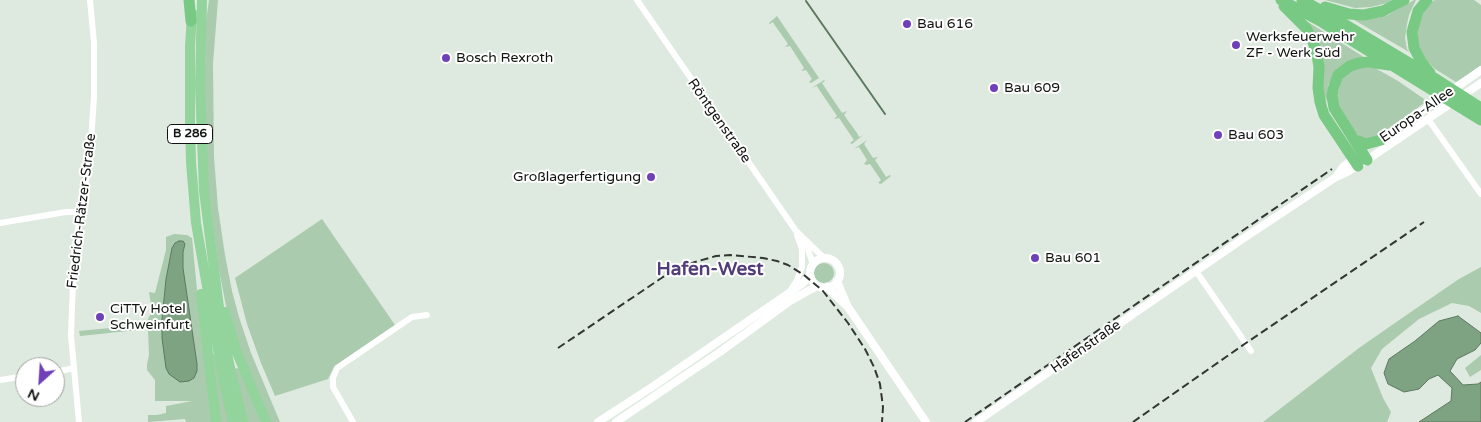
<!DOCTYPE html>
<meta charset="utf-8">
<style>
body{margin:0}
#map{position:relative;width:1481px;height:422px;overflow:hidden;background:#deeadf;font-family:"Varela Round",sans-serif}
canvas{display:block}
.north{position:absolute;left:15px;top:357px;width:50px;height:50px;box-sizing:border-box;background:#fff;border:1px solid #9fa19f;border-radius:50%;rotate:206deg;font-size:14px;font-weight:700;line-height:20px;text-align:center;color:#101410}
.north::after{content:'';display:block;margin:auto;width:18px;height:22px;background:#6f40b7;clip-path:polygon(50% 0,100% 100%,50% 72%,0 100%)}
</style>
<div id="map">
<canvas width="1481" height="422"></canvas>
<div class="north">N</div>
</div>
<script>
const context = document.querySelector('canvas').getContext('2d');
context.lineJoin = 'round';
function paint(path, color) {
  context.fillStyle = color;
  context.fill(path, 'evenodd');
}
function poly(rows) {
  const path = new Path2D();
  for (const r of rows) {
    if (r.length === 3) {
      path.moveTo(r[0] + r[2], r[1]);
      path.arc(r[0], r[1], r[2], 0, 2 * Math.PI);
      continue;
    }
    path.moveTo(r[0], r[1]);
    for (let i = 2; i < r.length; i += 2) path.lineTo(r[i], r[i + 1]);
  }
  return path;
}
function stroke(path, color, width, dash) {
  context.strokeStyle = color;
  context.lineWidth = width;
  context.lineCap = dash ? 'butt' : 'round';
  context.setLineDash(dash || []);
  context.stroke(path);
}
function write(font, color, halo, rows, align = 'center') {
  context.font = font + ' "Varela Round",sans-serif';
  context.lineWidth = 4;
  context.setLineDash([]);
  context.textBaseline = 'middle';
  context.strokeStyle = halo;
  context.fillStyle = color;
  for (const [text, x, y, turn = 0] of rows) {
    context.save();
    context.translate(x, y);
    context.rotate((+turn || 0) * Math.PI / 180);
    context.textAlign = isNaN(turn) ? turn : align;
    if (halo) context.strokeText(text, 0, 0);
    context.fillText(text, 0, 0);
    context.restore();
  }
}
paint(poly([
 [209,0,218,0,213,63,214,157,218,208,225,255,232,291,239,317,251,353,280,422,268,422,233,335,226,306,219,270,206,171,204,122,206,21],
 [1325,0,1392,0,1387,3,1371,7,1355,8],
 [1414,0,1416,0,1409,15,1407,24,1405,38,1407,49,1409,52,1349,17,1363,20,1377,18,1388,15],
 [1435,0,1474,0,1481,5,1481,66,1456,82,1435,69,1427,61,1418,45,1417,24,1428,4],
 [777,16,819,78,811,83,809,82,812,79,806,70,801,71,804,68,790,46,785,47,788,44,774,24,773,22,770,24,769,23],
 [1308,22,1367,59,1333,77,1328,85,1326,105],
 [1357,67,1375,68,1398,81,1427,101,1374,139,1363,141,1341,115,1335,103,1342,77],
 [824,80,825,81,822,83,842,113,847,111,844,115,857,133,859,137,863,135,852,144,850,143,854,140,839,118,834,119,837,116,818,88,817,86,812,88],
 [867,140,864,144,873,158,878,157,875,160,881,169,886,177,890,175,891,176,881,184,878,183,881,180,870,164,867,165,864,164,867,160,859,147,854,149],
 [322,219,395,325,334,367,328,379,275,396,261,363,247,324,235,278],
 [174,234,187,235,192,238,201,331,213,422,186,422,185,419,148,422,148,415,157,415,166,413,166,406,192,401,155,401,155,380,147,370,147,364,149,355,148,329,80,336,79,331,110,328,110,324,147,321,152,311,149,292,155,293,166,250,166,237],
 [175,243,183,252,183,268,162,338,162,319,166,279,172,248],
 [824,273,10],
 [1481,267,1481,313,1469,306,1452,303,1419,319,1382,349,1371,368,1383,398,1391,412,1387,422,1263,422,1359,348,1405,316,1459,279],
 [214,354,229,422,219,422,211,355],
 [1481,355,1481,370,1470,377,1465,368],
 [236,368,239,369,262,422,247,422,235,369]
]), '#aacbad');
const water = poly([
 [179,241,183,241,185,244,183,252,183,268,197,364,197,371,194,378,189,381,180,382,169,374,166,368,162,338,162,319,166,279,172,248,175,243,179,241],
 [1458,316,1481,333,1481,343,1475,350,1457,359,1450,371,1463,385,1478,384,1481,382,1481,422,1419,422,1451,401,1452,388,1438,375,1429,379,1419,389,1404,392,1388,384,1384,373,1389,359,1415,341,1439,321,1458,316]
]);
paint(water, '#7ea382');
stroke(water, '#5d7860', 1);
stroke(poly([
 [806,1,885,114]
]), '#5d7860', 2);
stroke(poly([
 [637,0,796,231,824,258],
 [1428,119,1481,194],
 [0,223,66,212,81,212],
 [805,241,813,264],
 [1196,271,1251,351],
 [790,291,797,280,802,267,802,249,797,235],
 [55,372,74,368],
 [0,380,25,376],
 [79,422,71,336,72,306,75,247,90,157,94,97,94,43,90,0],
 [353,422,333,387,333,378,337,368,412,317,427,315]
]), '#fff', 6);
stroke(poly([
 [1378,142,1481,70],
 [1336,177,1343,167,1356,157],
 [825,273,15],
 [837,281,847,305],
 [827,287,848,307,926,422],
 [598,422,652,387,802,284,810,275],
 [616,422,720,352,790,301,817,286],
 [976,422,1244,238,1336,177,1347,172,1367,160,1481,83]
]), '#fff', 8);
stroke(poly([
 [202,0,200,86,204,191,221,323,230,368,243,422],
 [192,13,190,47,190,122,191,162,196,223,222,373,233,422],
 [201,294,216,422],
 [225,312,236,350,266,422]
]), '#93d49c', 10);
stroke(poly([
 [189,0,191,21],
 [1281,0,1322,22,1481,120],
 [1302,0,1329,15,1434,78,1481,108],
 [1427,0,1418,11,1412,32,1414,48,1422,63,1430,73],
 [1284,6,1306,28,1313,42,1317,55,1319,67,1318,88,1320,102,1324,115,1358,166],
 [1325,7,1349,14,1364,15,1383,11,1404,0],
 [1355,140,1366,144,1381,140],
 [1367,160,1334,108,1332,96,1333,89,1338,75,1350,66,1359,63,1369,62,1389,65]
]), '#78c983', 11);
stroke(poly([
 [558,348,663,277,680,268,695,262,716,256,730,255,763,258,777,261,788,265,804,275,823,291,848,323,865,349,874,367,880,384,883,407,882,422],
 [965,422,1332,169],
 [1133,422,1246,343,1424,222]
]), '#323732', 2, [8, 4]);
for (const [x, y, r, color] of [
 [907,24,5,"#6f40b7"],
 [1236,45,5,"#6f40b7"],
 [446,58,5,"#6f40b7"],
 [994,88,5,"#6f40b7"],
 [1218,135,5,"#6f40b7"],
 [651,177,5,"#6f40b7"],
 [1035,258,5,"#6f40b7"],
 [100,317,5,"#6f40b7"]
]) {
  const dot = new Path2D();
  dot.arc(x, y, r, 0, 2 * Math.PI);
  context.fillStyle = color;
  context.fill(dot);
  stroke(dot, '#fff', 2);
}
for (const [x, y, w] of [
 [190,134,45]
]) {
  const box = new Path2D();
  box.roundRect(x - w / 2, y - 9.5, w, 19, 4);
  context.fillStyle = '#fff';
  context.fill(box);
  stroke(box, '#101410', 1);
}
write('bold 12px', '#101410', null, [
 ["B 286",190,134]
]);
write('14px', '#101410', '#fff', [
 ["Bau 616",917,24],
 ["Werksfeuerwehr",1246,37],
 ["ZF - Werk Süd",1246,53],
 ["Bosch Rexroth",456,58],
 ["Bau 609",1004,88],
 ["Bau 603",1228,135],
 ["Großlagerfertigung",641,177,"right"],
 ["Bau 601",1045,258],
 ["CiTTy Hotel",110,309],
 ["Schweinfurt",110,325]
], 'left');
write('14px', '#101410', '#fff', [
 ["Europa-Allee",1417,115,-35],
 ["Röntgenstraße",719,121,55],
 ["Friedrich-Rätzer-Straße",82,211,-83],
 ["Hafenstraße",1086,347,-35]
]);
write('bold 19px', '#523d7a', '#fff', [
 ["Hafen-West",710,270]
]);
</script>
